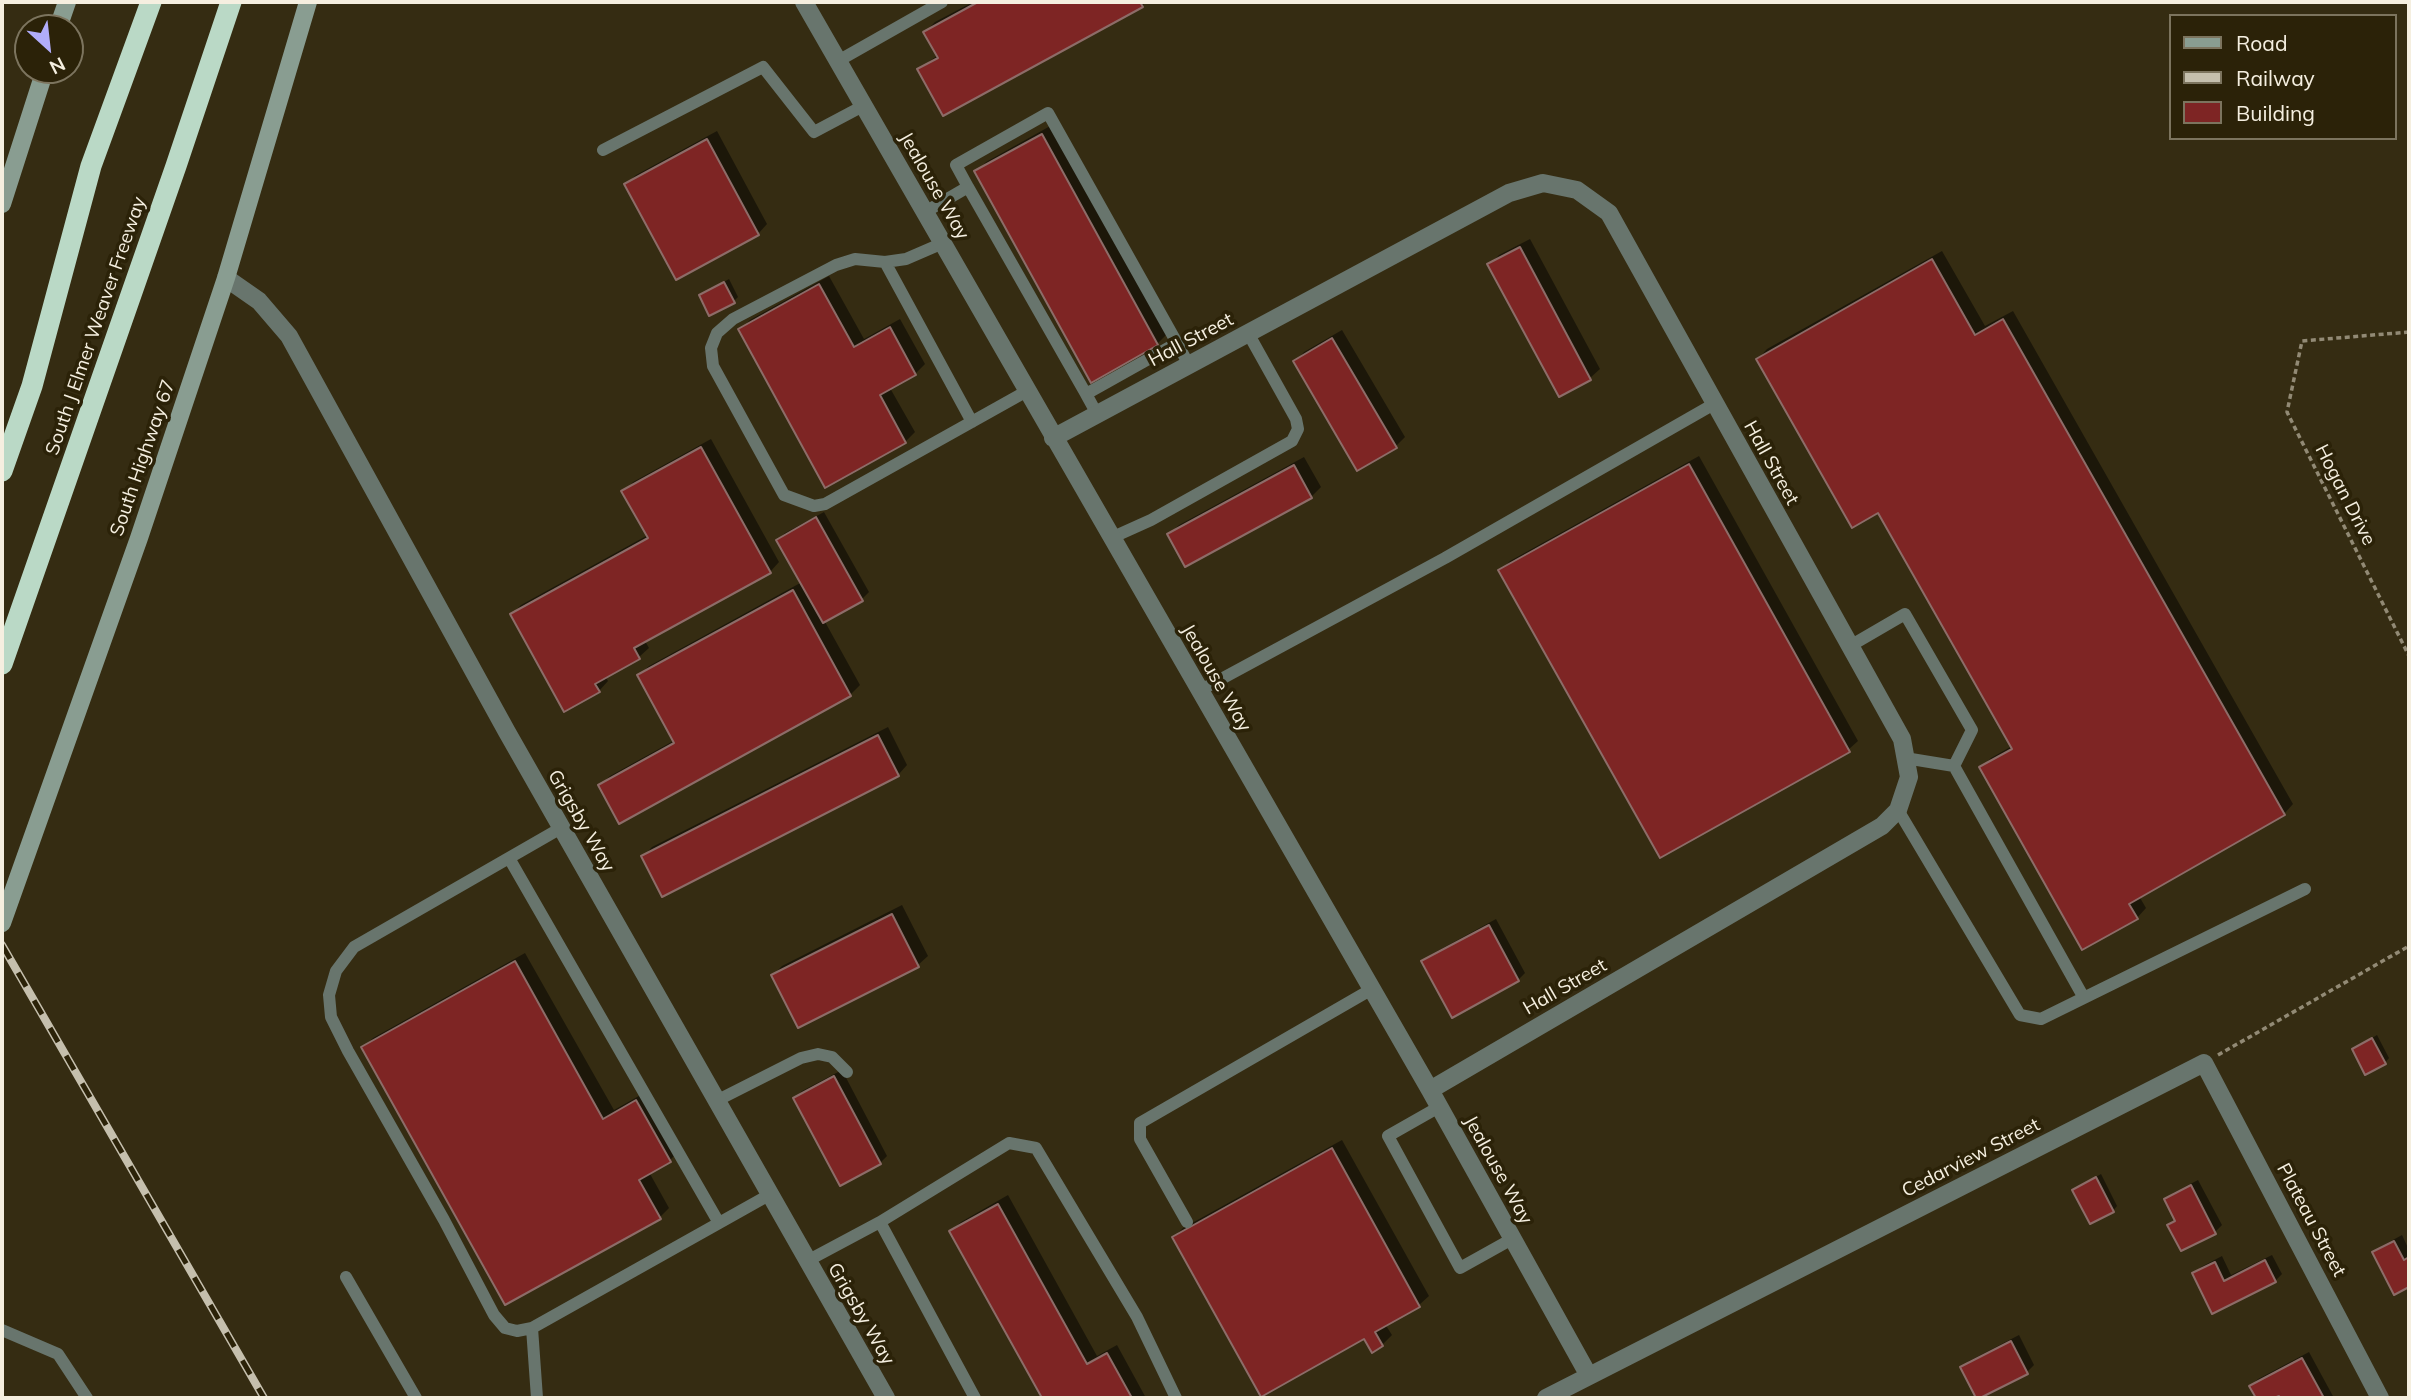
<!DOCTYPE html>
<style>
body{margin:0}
#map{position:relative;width:2411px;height:1400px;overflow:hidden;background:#352c12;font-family:Mulish,sans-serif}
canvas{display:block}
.frame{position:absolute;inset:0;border:4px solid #f5efe0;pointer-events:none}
.legend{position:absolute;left:2169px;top:14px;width:228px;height:126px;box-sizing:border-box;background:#2b2208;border:2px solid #7c745e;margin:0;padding:9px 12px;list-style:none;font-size:21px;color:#f5efe0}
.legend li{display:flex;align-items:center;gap:14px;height:35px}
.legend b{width:35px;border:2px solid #7c745e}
.north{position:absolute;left:14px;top:14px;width:70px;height:70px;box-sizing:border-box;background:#2b2208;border:2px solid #7c745e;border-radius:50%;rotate:153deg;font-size:19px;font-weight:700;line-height:28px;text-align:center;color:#f5efe0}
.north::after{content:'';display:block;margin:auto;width:24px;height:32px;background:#b1adfa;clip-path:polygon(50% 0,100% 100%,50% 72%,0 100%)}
</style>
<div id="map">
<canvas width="2411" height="1400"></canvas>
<div class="frame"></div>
<ul class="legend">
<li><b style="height:9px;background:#899d91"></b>Road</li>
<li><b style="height:9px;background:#c5bfad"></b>Railway</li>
<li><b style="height:19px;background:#7e2524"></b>Building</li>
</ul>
<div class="north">N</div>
</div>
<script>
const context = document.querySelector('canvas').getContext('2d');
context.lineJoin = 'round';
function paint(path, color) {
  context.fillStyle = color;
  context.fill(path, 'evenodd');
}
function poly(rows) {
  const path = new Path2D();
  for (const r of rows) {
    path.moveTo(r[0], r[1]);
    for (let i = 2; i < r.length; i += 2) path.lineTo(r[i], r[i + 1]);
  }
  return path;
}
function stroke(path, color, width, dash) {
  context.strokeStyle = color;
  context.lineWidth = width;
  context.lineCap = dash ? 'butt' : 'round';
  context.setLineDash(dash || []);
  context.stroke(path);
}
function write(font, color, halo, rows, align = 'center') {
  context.font = font + ' Mulish,sans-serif';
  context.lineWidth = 7;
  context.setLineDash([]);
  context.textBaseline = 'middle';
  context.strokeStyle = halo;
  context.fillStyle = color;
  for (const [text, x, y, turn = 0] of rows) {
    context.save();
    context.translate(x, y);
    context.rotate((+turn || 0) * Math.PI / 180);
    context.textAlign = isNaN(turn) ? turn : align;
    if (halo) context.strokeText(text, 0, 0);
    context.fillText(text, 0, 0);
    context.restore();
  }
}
paint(poly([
 [973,2,1146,2,1142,6,919,69,938,55,925,32,935,22],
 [1052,125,1167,334,1157,344,1091,380,976,172,986,162],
 [717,131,767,224,758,234,626,184,636,175],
 [1530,239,1600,369,1590,378,1559,395,1489,265,1499,255],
 [1942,251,1985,326,2013,311,2293,804,2284,814,2139,896,2146,908,2137,918,1981,768,1991,758,2012,746,1879,511,1758,359,1767,349],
 [829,276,864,339,900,319,925,364,915,374,890,388,915,432,905,442,740,330,750,320],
 [729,279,738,297,734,301,701,295],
 [1342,330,1405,437,1396,446,1295,362,1304,352],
 [711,439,779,562,770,572,645,641,649,648,639,657,605,676,608,681,599,691,512,614,521,605,648,535,624,492,633,482],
 [1699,456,1858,741,1848,750,1501,570,1510,561],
 [1304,457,1321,487,1311,497,1169,534,1179,525],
 [824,512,869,592,862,599,824,620,860,685,850,695,600,785,610,776,675,740,639,675,649,666,802,582,778,540,785,533],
 [888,727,907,765,898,775,643,857,652,847],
 [902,905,928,956,918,965,773,975,782,966],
 [1496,919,1525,973,1518,980,1423,962,1430,955],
 [525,953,614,1110,646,1092,679,1151,670,1160,649,1172,669,1208,660,1217,363,1048,373,1038],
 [2377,1035,2389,1058,2385,1063,2354,1049],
 [842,1070,887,1156,880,1163,841,1184,795,1098,802,1091],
 [1342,1140,1429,1296,1419,1305,1385,1324,1392,1335,1382,1345,1174,1237,1183,1228],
 [2101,1174,2117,1206,2113,1211,2074,1190],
 [2198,1180,2222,1225,2215,1232,2170,1225,2176,1219,2166,1200,2173,1193],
 [1008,1195,1097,1356,1117,1345,1146,1398,1044,1398,951,1231,961,1222],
 [2402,1235,2409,1250,2409,1285,2395,1293,2375,1253,2382,1246],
 [2272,1255,2282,1274,2275,1281,2213,1312,2194,1274,2201,1267,2222,1256,2231,1275],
 [2019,1335,2034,1365,2027,1372,1962,1368,1969,1361],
 [2309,1352,2334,1398,2282,1398,2280,1393,2270,1398,2258,1398,2251,1386,2258,1379]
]), '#0007');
const building = poly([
 [978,2,1140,2,1143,7,943,116,917,69,938,58,923,32,978,2],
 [1042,134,1158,345,1091,383,974,171,1042,134],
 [707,139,759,235,676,280,624,184,707,139],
 [1520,247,1591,380,1559,397,1487,264,1520,247],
 [1932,259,1975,335,2003,319,2285,815,2129,904,2138,919,2082,950,1979,767,2012,749,1878,513,1852,528,1756,359,1932,259],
 [724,282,735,303,709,316,699,295,724,282],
 [819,284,854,347,890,327,916,375,880,395,906,443,825,488,738,329,819,284],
 [1332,338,1397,448,1357,471,1293,361,1332,338],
 [701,447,771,573,634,648,640,659,595,684,600,692,564,712,510,614,648,538,621,491,701,447],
 [1689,464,1850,752,1660,858,1498,570,1689,464],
 [1294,465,1312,498,1185,567,1167,534,1294,465],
 [816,517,863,601,823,623,776,540,816,517],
 [793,590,851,696,619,824,598,785,674,743,637,675,793,590],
 [878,735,899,776,662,897,641,856,878,735],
 [892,914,919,967,798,1028,771,975,892,914],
 [1489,925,1519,981,1452,1018,1421,961,1489,925],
 [515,961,603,1119,636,1100,671,1162,639,1180,661,1219,505,1305,361,1047,515,961],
 [2372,1038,2386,1064,2365,1075,2352,1049,2372,1038],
 [834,1076,881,1164,840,1186,793,1098,834,1076],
 [1332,1148,1420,1307,1375,1332,1383,1346,1372,1353,1364,1339,1261,1397,1172,1237,1332,1148],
 [2096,1177,2114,1212,2090,1224,2072,1190,2096,1177],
 [2191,1185,2216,1234,2181,1251,2167,1225,2175,1221,2164,1199,2191,1185],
 [998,1204,1087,1364,1107,1353,1132,1398,1042,1398,949,1231,998,1204],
 [2394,1241,2404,1260,2409,1257,2409,1287,2394,1295,2372,1252,2394,1241],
 [2265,1260,2276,1282,2212,1314,2192,1273,2215,1262,2224,1281,2265,1260],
 [2011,1341,2028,1374,1980,1398,1976,1398,1960,1367,2011,1341],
 [2302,1358,2324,1398,2280,1398,2279,1396,2274,1398,2256,1398,2249,1386,2302,1358]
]);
paint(building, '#7e2524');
stroke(building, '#8d6c68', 2);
stroke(poly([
 [2409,332,2302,341,2287,412,2409,656],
 [2218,1055,2409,946]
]), '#928a75', 3.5, [5, 3.5]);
stroke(poly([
 [838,61,942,2],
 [603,150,763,67,814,132,863,106],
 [968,187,1086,394],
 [925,212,968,187,956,165,1048,113,1177,343],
 [943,243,906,259,885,262,855,259,836,265,733,319,717,333,711,348,713,366,784,495,814,506,825,504,1027,391],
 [885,262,972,422],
 [1097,414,1086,394,1177,343,1189,365],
 [1111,538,1151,520,1292,441,1298,429,1296,419,1248,333],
 [1850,646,1905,614,1972,730,1954,766],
 [1199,691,1445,558,1714,404],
 [1905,758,1954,766,2084,998],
 [1898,810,2020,1015,2041,1019,2305,889],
 [561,828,354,947,336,971,329,995,331,1017,348,1051,444,1220,494,1315,505,1328,517,1331,532,1328,769,1195],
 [509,858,719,1223],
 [716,1101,801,1058,818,1054,832,1057,847,1072],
 [1439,1107,1388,1136,1460,1268,1512,1239],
 [880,1222,975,1398],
 [1187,1222,1140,1139,1140,1123,1372,989],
 [807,1261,880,1222,1009,1143,1036,1148,1137,1317,1176,1398],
 [346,1277,416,1398],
 [532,1328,537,1398],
 [2,1330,58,1354,87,1398]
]), '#68756d', 12);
stroke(poly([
 [804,2,1430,1090,1589,1376],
 [226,278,259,301,289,336,507,732,886,1398],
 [1053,438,1509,193,1543,183,1577,190,1609,213,1902,739,1909,777,1898,810,1882,826,1430,1090],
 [1546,1398,2204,1063,2380,1398]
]), '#68756d', 18);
stroke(poly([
 [58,28,67,2],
 [2,204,45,70],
 [2,923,139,538,226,278,308,2]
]), '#899d91', 18);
stroke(poly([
 [2,471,32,386,91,166,151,2],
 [2,664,176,166,231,2]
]), '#bad9c6', 21);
const rail = poly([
 [2,945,264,1398]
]);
stroke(rail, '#c5bfad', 8);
stroke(rail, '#2b2208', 5, [16]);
write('19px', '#f5efe0', '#2b2208', [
 ["Jealouse Way",934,186,60],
 ["South J Elmer Weaver Freeway",96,326,-71],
 ["Hall Street",1191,340,-28],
 ["South Highway 67",143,458,-71],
 ["Hall Street",1771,463,61],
 ["Hogan Drive",2345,495,63],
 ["Jealouse Way",1216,678,60],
 ["Grigsby Way",581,821,60],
 ["Hall Street",1565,987,-30],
 ["Cedarview Street",1971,1158,-27],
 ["Jealouse Way",1498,1170,61],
 ["Plateau Street",2311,1220,62],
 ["Grigsby Way",861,1314,60]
]);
</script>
